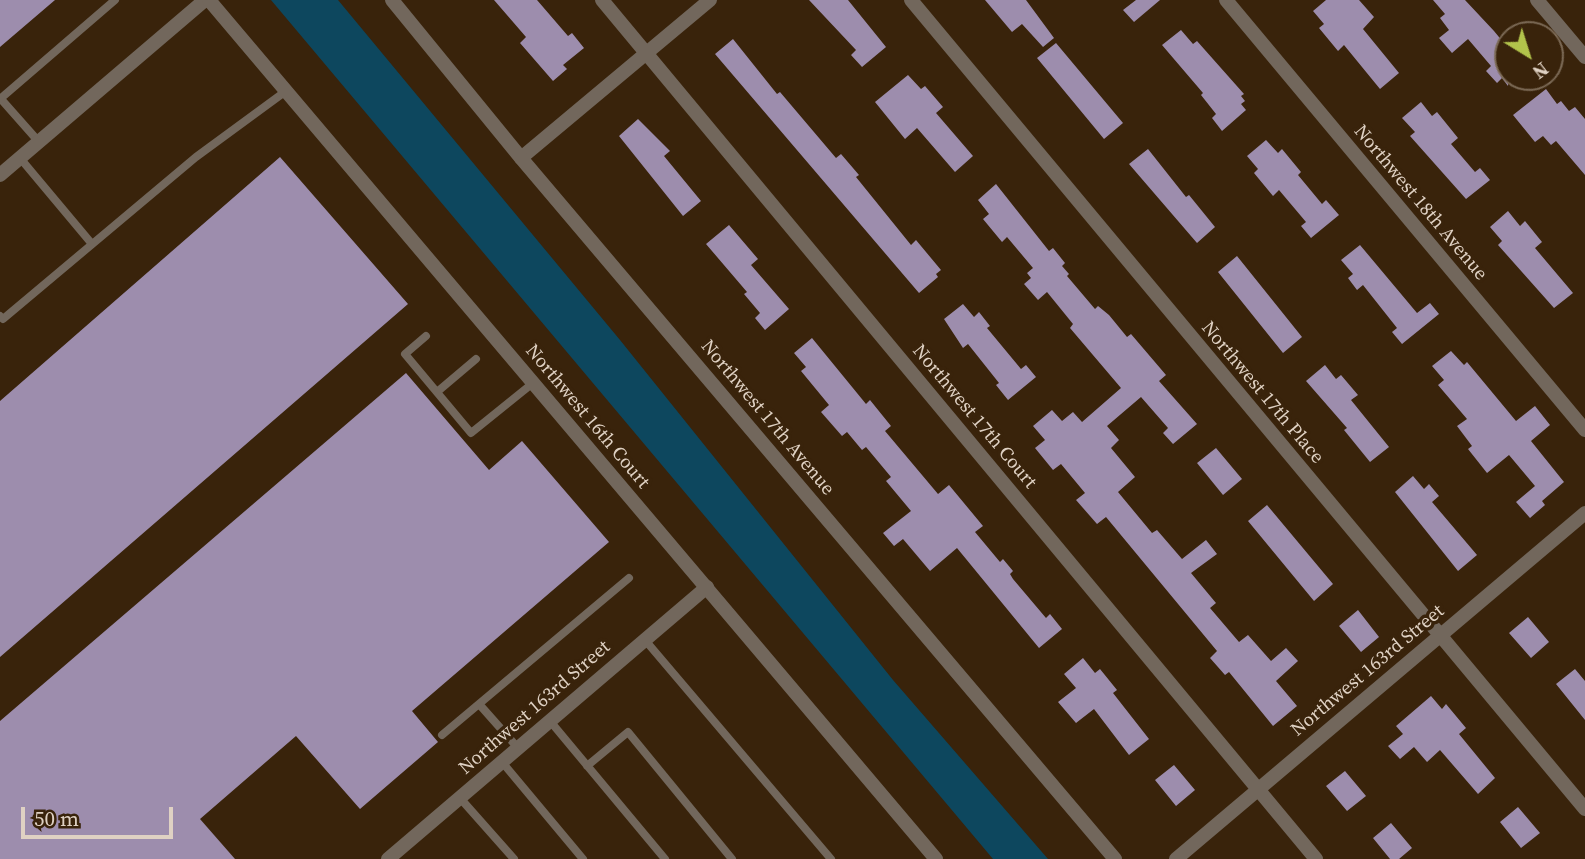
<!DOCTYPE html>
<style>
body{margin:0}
#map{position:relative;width:1585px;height:859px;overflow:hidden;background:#39230b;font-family:"Source Serif 4",serif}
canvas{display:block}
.north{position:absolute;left:1494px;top:21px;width:70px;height:70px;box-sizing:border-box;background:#39230b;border:2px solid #7b6955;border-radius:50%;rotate:142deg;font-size:19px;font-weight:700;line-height:28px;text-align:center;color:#dfd1c3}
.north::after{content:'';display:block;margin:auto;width:24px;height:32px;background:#b2c34b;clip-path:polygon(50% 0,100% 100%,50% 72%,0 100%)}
.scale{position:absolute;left:21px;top:807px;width:152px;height:32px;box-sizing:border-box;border:4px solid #dfd1c3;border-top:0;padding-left:9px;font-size:21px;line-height:24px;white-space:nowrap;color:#dfd1c3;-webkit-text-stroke:5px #39230b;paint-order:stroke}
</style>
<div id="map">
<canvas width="1585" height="859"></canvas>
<div class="north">N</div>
<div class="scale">50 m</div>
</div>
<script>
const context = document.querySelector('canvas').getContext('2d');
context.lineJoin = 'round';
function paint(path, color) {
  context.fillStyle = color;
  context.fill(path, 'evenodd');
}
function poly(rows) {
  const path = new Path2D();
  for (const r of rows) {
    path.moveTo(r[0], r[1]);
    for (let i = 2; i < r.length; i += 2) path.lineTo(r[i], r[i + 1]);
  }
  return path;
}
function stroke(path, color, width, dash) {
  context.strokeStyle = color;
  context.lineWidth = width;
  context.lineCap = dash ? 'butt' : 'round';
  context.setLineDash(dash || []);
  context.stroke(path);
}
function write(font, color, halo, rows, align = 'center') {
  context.font = font + ' "Source Serif 4",serif';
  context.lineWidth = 7;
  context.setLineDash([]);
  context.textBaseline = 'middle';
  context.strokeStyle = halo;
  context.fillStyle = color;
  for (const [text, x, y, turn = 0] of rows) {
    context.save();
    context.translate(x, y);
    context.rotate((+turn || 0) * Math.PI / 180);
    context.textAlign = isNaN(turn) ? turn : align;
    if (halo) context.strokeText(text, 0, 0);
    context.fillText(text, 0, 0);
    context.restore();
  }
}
paint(poly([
 [271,0,338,0,620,340,893,680,1048,859,993,859]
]), '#0d475e');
paint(poly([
 [0,0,55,0,0,47],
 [494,0,537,0,568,36,572,33,584,48,563,65,567,69,553,81,520,43,526,37],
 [809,0,848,0,886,47,862,67,851,55,856,50],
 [985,0,1026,0,1054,38,1043,47,1022,24,1012,32],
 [1136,0,1160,0,1134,22,1123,10],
 [1326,0,1359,0,1374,17,1363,29,1399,73,1380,89,1344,45,1338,51,1319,28,1324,24,1313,11],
 [1433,0,1465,0,1494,31,1508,48,1508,86,1502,78,1497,83,1486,71,1491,66,1468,39,1452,53,1439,38,1449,30,1440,18,1445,14],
 [1181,30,1193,44,1197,41,1244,94,1241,96,1245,101,1241,104,1246,110,1222,131,1212,118,1216,114,1201,95,1203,93,1162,45],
 [733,39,777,94,780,92,836,158,841,154,859,175,856,177,911,245,916,240,941,270,936,274,938,277,919,293,715,54],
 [1056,43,1123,123,1104,139,1037,58],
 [908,75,921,89,925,86,943,107,936,113,973,156,955,172,917,128,905,139,875,102],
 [1546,89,1557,104,1561,101,1569,111,1575,107,1585,119,1585,175,1556,141,1551,145,1543,136,1535,142,1513,115],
 [1421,102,1432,116,1437,112,1458,138,1451,144,1475,172,1480,168,1490,180,1466,199,1410,136,1415,132,1402,118],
 [638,119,670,151,664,156,701,201,683,216,619,136],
 [1266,140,1278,153,1282,149,1301,172,1298,175,1322,204,1326,200,1339,215,1311,238,1301,226,1306,222,1279,190,1273,196,1254,173,1258,169,1247,156],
 [1148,149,1186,197,1189,195,1215,227,1197,243,1129,164],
 [280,157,408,304,0,657,0,401],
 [996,184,1049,251,1053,248,1065,263,1062,266,1069,274,1067,276,1095,309,1098,306,1109,315,1127,337,1131,334,1166,375,1159,381,1197,424,1173,444,1163,433,1168,428,1141,397,1107,426,1119,440,1111,448,1135,477,1118,492,1152,533,1157,530,1182,559,1206,540,1217,554,1191,573,1216,603,1210,608,1239,642,1248,635,1271,661,1286,648,1298,661,1276,681,1297,706,1273,726,1229,672,1225,675,1210,658,1217,651,1106,517,1097,524,1076,500,1085,493,1061,464,1053,470,1035,448,1045,440,1033,426,1052,410,1062,421,1073,412,1082,422,1121,388,1070,328,1073,324,1047,292,1038,300,1024,284,1031,278,1027,273,1033,268,1007,237,1002,242,983,219,989,214,978,200],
 [1508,211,1520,226,1525,221,1542,242,1535,248,1573,293,1554,308,1498,245,1502,241,1490,227],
 [729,225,758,259,751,265,789,309,765,330,755,318,760,313,744,294,747,292,706,244],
 [1360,245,1417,313,1430,303,1439,314,1402,344,1392,332,1397,328,1363,285,1357,290,1348,278,1353,274,1341,260],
 [1237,256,1302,337,1283,353,1218,272],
 [963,304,974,317,979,312,990,326,987,328,1021,369,1026,365,1036,377,1008,400,996,385,999,383,968,344,963,348,944,319],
 [812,338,866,404,870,400,891,426,885,431,938,494,949,485,983,526,975,532,1000,562,1003,559,1013,571,1010,574,1013,579,1046,618,1050,614,1062,629,1039,648,957,548,930,571,903,539,894,546,883,533,911,511,886,481,891,477,866,447,862,450,847,432,842,436,821,412,829,405,801,371,806,367,794,353],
 [1451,351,1464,365,1467,362,1516,421,1535,406,1550,425,1531,441,1564,482,1542,501,1545,505,1530,518,1516,502,1535,486,1509,455,1487,473,1468,449,1472,446,1457,426,1467,419,1438,385,1444,380,1432,366],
 [1325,365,1336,379,1341,375,1358,395,1351,400,1389,447,1370,462,1344,430,1347,428,1306,381],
 [406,373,489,470,522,441,609,542,412,711,438,742,360,809,296,736,200,819,235,859,0,859,0,721],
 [1216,448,1242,479,1223,495,1197,463],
 [1413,476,1424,489,1429,484,1439,496,1432,502,1477,555,1458,571,1395,492],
 [1267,505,1333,584,1314,601,1248,521],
 [1358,610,1379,637,1361,652,1339,626],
 [1528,617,1549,642,1531,658,1509,633],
 [1083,658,1095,673,1100,669,1117,690,1113,693,1149,739,1129,755,1094,709,1076,723,1058,702,1076,688,1064,674],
 [1575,669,1585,681,1585,720,1556,684],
 [1431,696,1442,709,1446,704,1466,728,1459,734,1495,778,1478,794,1440,750,1427,762,1414,747,1400,759,1388,746,1403,734,1396,726],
 [1174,765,1195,790,1176,806,1155,780],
 [1345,771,1366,796,1347,811,1326,786],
 [1518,807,1540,833,1521,848,1500,822],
 [1391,823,1412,848,1399,859,1390,859,1373,838]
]), '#9d8dad');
stroke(poly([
 [0,98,39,142],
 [0,99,115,0],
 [20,158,92,244],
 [0,316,3,319,196,157,286,91],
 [426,336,405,354,471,433,533,383],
 [437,392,476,359],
 [645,640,831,859],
 [479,704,518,748],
 [550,721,665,859],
 [442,735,629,578],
 [502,762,583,859],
 [587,766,628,732,732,859],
 [460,798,514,859]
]), '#72675c', 8);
stroke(poly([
 [602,0,1316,859],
 [911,0,1585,809],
 [1226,0,1585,430],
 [1537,0,1585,57],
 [521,158,710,0],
 [0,175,205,0],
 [388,859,707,587],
 [1176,859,1585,513]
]), '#72675c', 14);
stroke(poly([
 [209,0,936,859],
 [392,0,521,158,1115,859]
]), '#72675c', 14);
write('19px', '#dfd1c3', '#39230b', [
 ["Northwest 18th Avenue",1420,203,50],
 ["Northwest 17th Place",1262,393,50],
 ["Northwest 16th Court",587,417,50],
 ["Northwest 17th Court",974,417,50],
 ["Northwest 17th Avenue",767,418,50],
 ["Northwest 163rd Street",1368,671,-40],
 ["Northwest 163rd Street",535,708,-41]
]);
</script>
